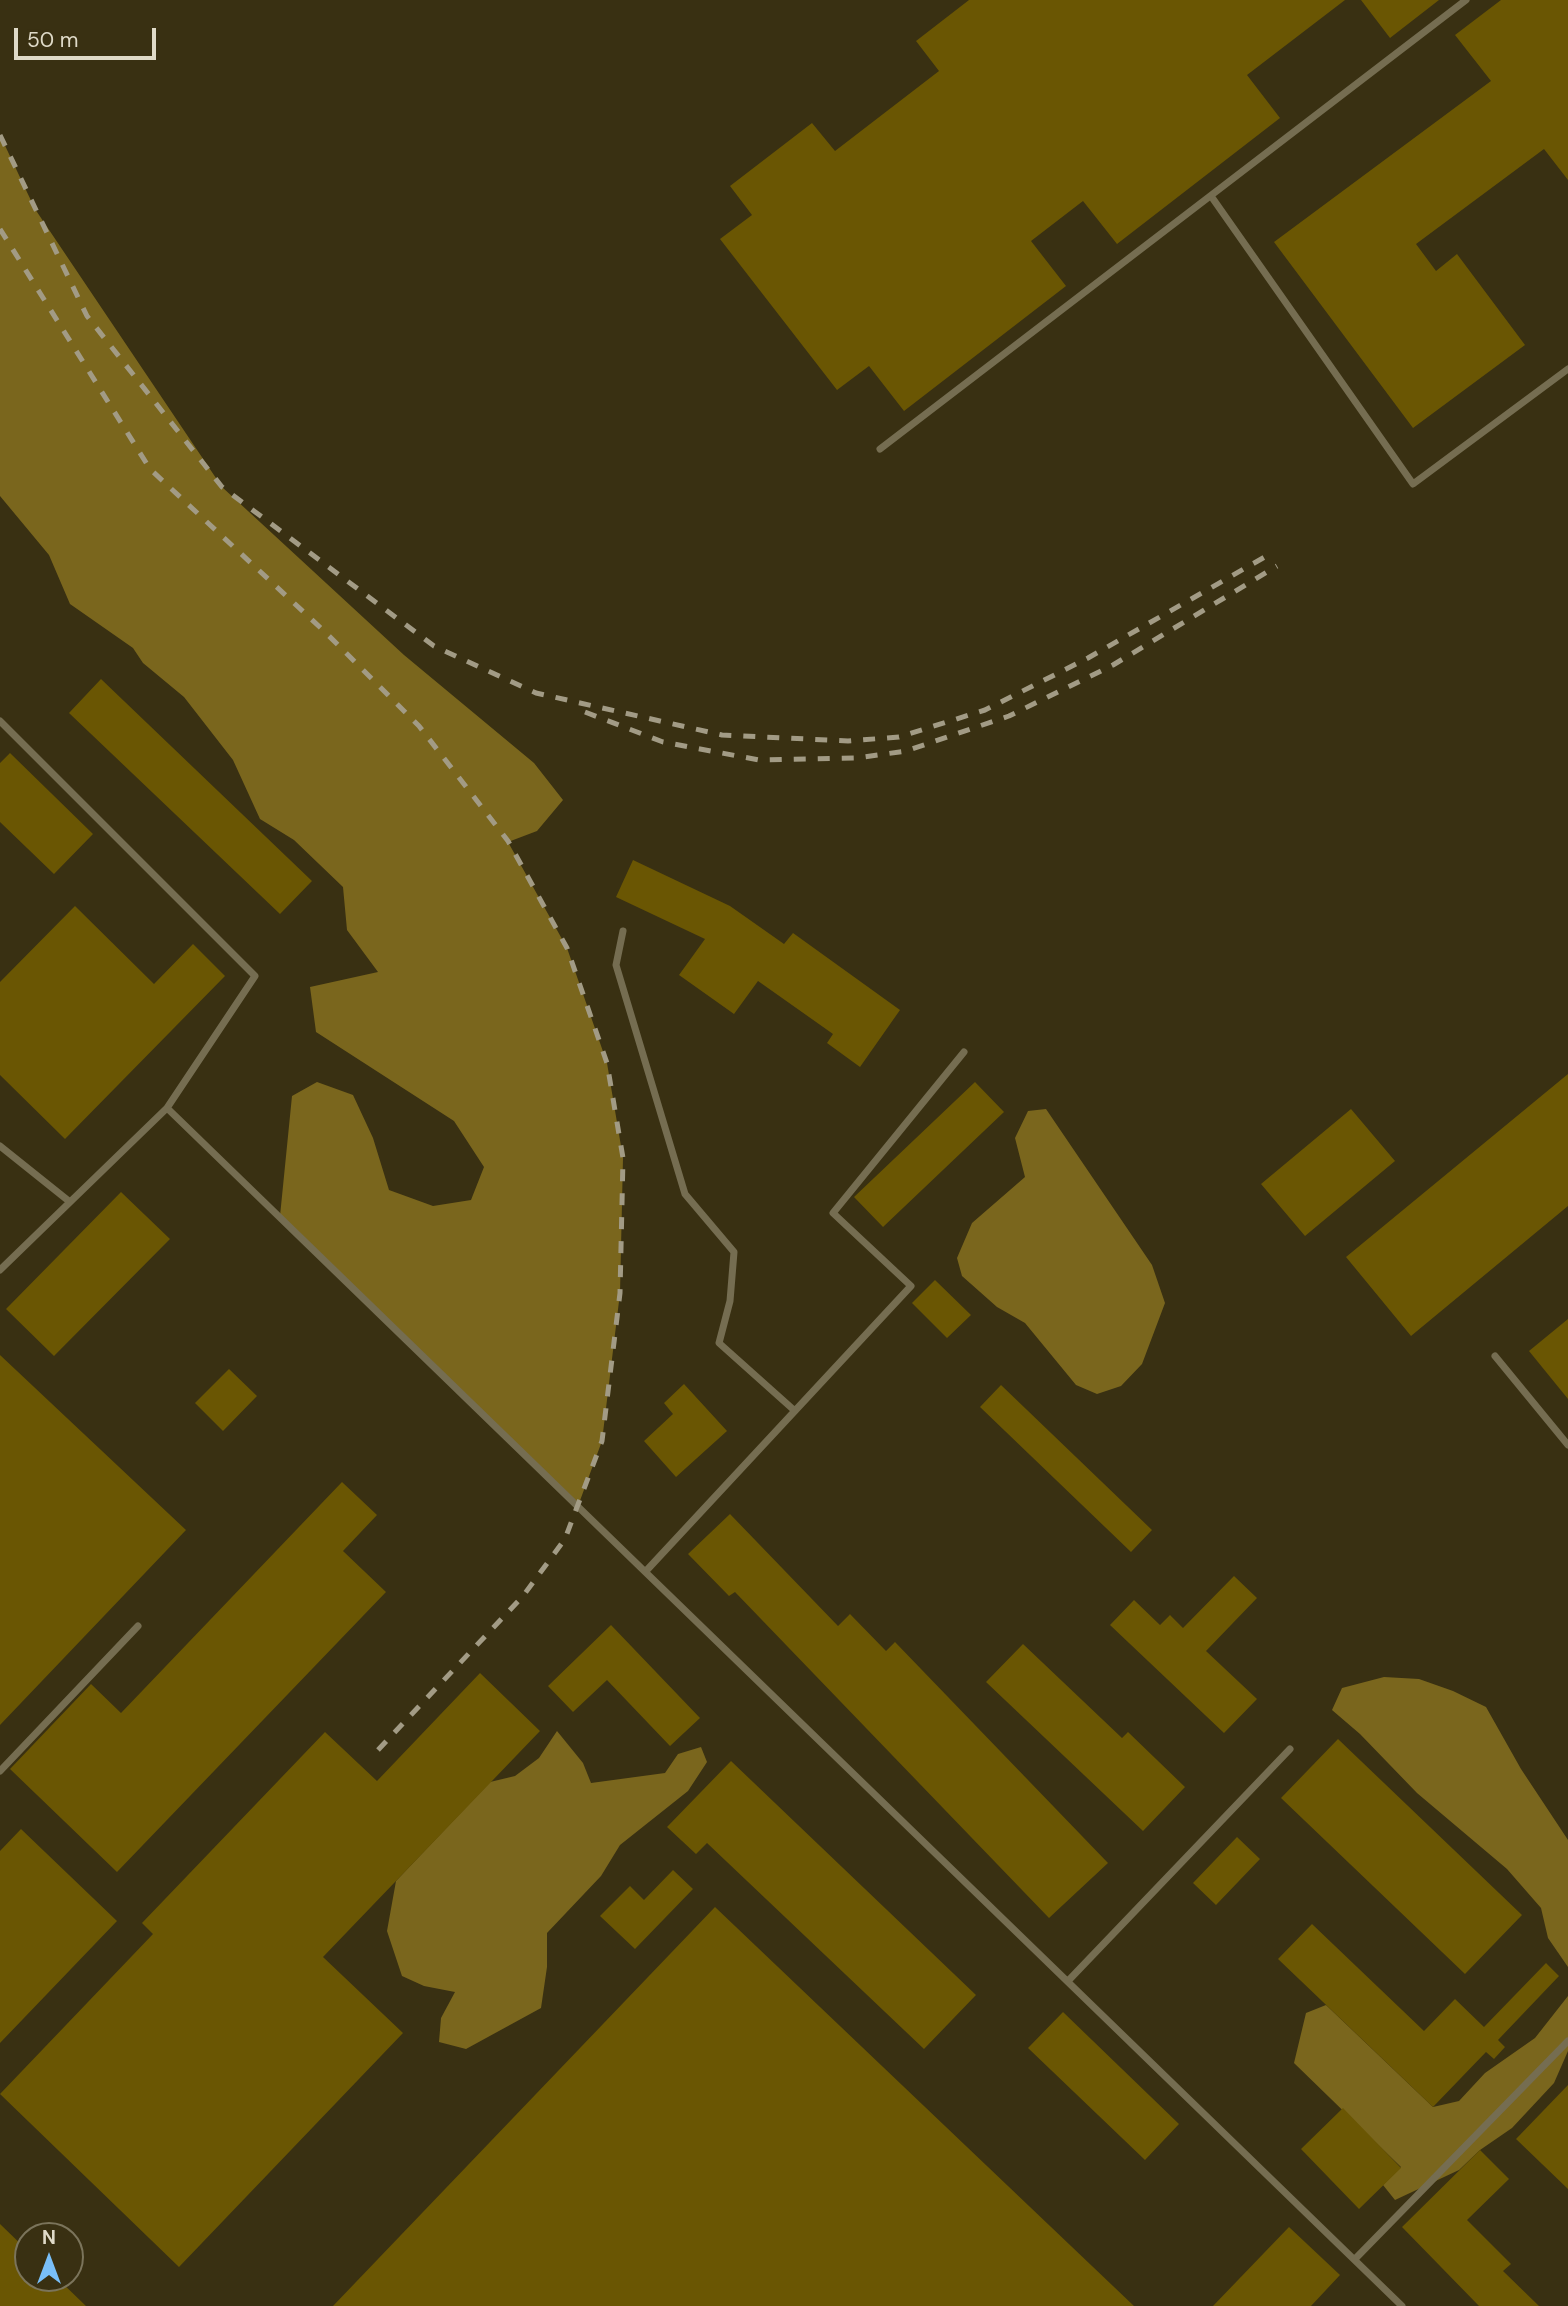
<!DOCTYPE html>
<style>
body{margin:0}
#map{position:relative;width:1568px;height:2306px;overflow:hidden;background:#393012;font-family:"DM Sans",sans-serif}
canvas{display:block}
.north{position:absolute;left:14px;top:2222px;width:70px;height:70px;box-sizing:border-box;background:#393012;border:2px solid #7b745b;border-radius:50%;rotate:0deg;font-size:19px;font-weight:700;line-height:28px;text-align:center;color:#dfdac8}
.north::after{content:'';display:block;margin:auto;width:24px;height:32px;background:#79bff8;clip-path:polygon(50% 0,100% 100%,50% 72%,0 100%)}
.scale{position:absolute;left:14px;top:28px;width:142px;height:32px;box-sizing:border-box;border:4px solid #dfdac8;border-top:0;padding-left:9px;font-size:21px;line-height:24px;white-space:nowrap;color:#dfdac8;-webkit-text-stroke:5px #393012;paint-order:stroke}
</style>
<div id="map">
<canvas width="1568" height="2306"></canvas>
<div class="north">N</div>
<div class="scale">50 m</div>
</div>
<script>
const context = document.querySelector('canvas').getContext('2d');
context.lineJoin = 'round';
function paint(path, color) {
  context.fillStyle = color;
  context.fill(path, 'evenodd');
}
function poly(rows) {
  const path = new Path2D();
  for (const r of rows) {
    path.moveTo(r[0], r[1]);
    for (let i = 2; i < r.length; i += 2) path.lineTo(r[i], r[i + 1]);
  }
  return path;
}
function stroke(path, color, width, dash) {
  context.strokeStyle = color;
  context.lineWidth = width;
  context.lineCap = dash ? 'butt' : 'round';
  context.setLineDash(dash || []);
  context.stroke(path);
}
paint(poly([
 [0,135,35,209,222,487,404,655,534,763,563,800,537,831,508,842,567,948,607,1063,623,1158,620,1293,602,1441,578,1506,280,1216,292,1096,317,1082,353,1095,373,1138,389,1190,433,1206,471,1200,484,1167,454,1121,316,1032,310,987,378,972,347,930,343,887,294,840,260,819,233,760,184,697,143,663,133,648,70,604,49,555,0,496],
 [1046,1109,1152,1265,1165,1303,1142,1364,1121,1386,1097,1394,1076,1385,1025,1323,997,1307,962,1276,957,1258,972,1223,1025,1177,1015,1138,1028,1111],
 [1384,1677,1419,1679,1453,1691,1486,1707,1521,1769,1568,1840,1568,1967,1548,1938,1541,1908,1507,1869,1417,1793,1360,1734,1332,1710,1342,1688],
 [557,1731,583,1763,591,1783,665,1773,678,1754,701,1747,707,1762,688,1791,620,1845,601,1876,547,1933,547,1967,541,2008,466,2049,439,2042,441,2018,455,1992,424,1986,402,1976,387,1931,396,1881,490,1782,515,1776,539,1758],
 [1568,1996,1568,2051,1554,2083,1512,2128,1480,2150,1459,2170,1395,2200,1383,2185,1401,2167,1294,2063,1306,2013,1326,2005,1433,2107,1459,2101,1485,2073,1535,2038]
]), '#7a661d');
paint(poly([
 [969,0,1345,0,1247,75,1280,118,1117,244,1083,201,1031,241,1066,286,904,411,869,366,837,390,720,239,752,215,730,186,812,123,835,151,939,71,916,41],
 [1361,0,1439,0,1390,38],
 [1501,0,1568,0,1568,180,1544,149,1416,244,1436,271,1457,254,1525,345,1413,428,1274,242,1491,81,1455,35],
 [101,679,312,881,280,914,69,713],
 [10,753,93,834,54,874,0,822,0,763],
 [633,860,730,906,784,944,793,933,900,1010,860,1067,827,1043,833,1034,758,981,734,1014,679,975,705,939,616,897],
 [75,906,154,984,193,944,225,976,65,1139,0,1075,0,982],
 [1568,1074,1568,1206,1411,1336,1346,1257],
 [975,1082,1004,1112,883,1227,854,1197],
 [1351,1109,1395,1161,1305,1236,1261,1184],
 [121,1192,170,1239,54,1356,6,1309],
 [935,1280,971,1315,947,1338,912,1303],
 [1568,1319,1568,1399,1529,1351],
 [0,1355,186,1530,0,1725],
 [229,1369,257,1396,223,1431,195,1403],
 [684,1384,727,1431,676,1477,644,1441,673,1414,664,1403],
 [1001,1385,1152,1530,1131,1552,980,1407],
 [342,1482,377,1515,343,1551,386,1592,117,1872,10,1769,91,1684,121,1713],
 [730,1514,838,1626,850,1614,886,1651,895,1642,1108,1863,1049,1918,735,1592,729,1596,688,1554],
 [1234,1576,1257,1598,1206,1651,1257,1699,1224,1733,1110,1625,1134,1600,1160,1625,1170,1615,1183,1628],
 [611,1625,700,1718,670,1746,607,1680,573,1712,548,1686],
 [1023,1644,1122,1738,1128,1732,1185,1787,1143,1831,986,1682],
 [480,1673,540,1731,323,1957,403,2033,179,2267,0,2094,153,1934,142,1923,325,1732,377,1781],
 [1338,1739,1522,1915,1465,1974,1281,1798],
 [731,1761,976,1995,924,2049,707,1843,696,1854,667,1827],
 [21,1829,117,1921,0,2043,0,1851],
 [1237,1837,1260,1859,1216,1905,1193,1883],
 [673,1870,693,1889,635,1949,600,1916,630,1886,644,1900],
 [715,1907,1134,2306,333,2306],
 [1312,1924,1424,2031,1455,1999,1484,2027,1546,1963,1559,1976,1498,2040,1505,2047,1494,2059,1486,2052,1433,2107,1278,1959],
 [1063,2012,1179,2124,1145,2160,1028,2048],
 [1568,2085,1568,2189,1516,2139],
 [1343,2108,1401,2168,1359,2209,1301,2149],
 [1480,2150,1509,2179,1467,2220,1511,2264,1503,2271,1539,2306,1479,2306,1402,2227],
 [0,2224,28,2251,28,2278,57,2278,86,2306,0,2306],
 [1289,2227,1340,2275,1311,2306,1213,2306]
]), '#6a5603');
stroke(poly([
 [1211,196,1413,484,1568,369],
 [880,449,1466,0],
 [0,721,255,976,167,1108,1402,2306],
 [623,931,616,965,685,1194,734,1252,730,1301,719,1343,795,1411],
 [0,1146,70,1202],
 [0,1270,167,1108],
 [1495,1356,1568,1445],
 [646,1571,911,1286,833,1213,964,1052],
 [0,1771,138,1626],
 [1068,1981,1290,1749],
 [1355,2259,1568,2041]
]), '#756d51', 7);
stroke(poly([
 [0,135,87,316,222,487,434,646,536,693,722,735,848,741,899,737,985,710,1088,658,1270,554],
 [0,229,150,469,324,631,419,726,508,841,567,948,607,1063,623,1158,620,1293,602,1441,565,1539,523,1596,378,1750],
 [585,712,663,742,759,760,857,758,906,751,1009,716,1113,665,1277,566]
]), '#a29b85', 5, [12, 12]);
</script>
